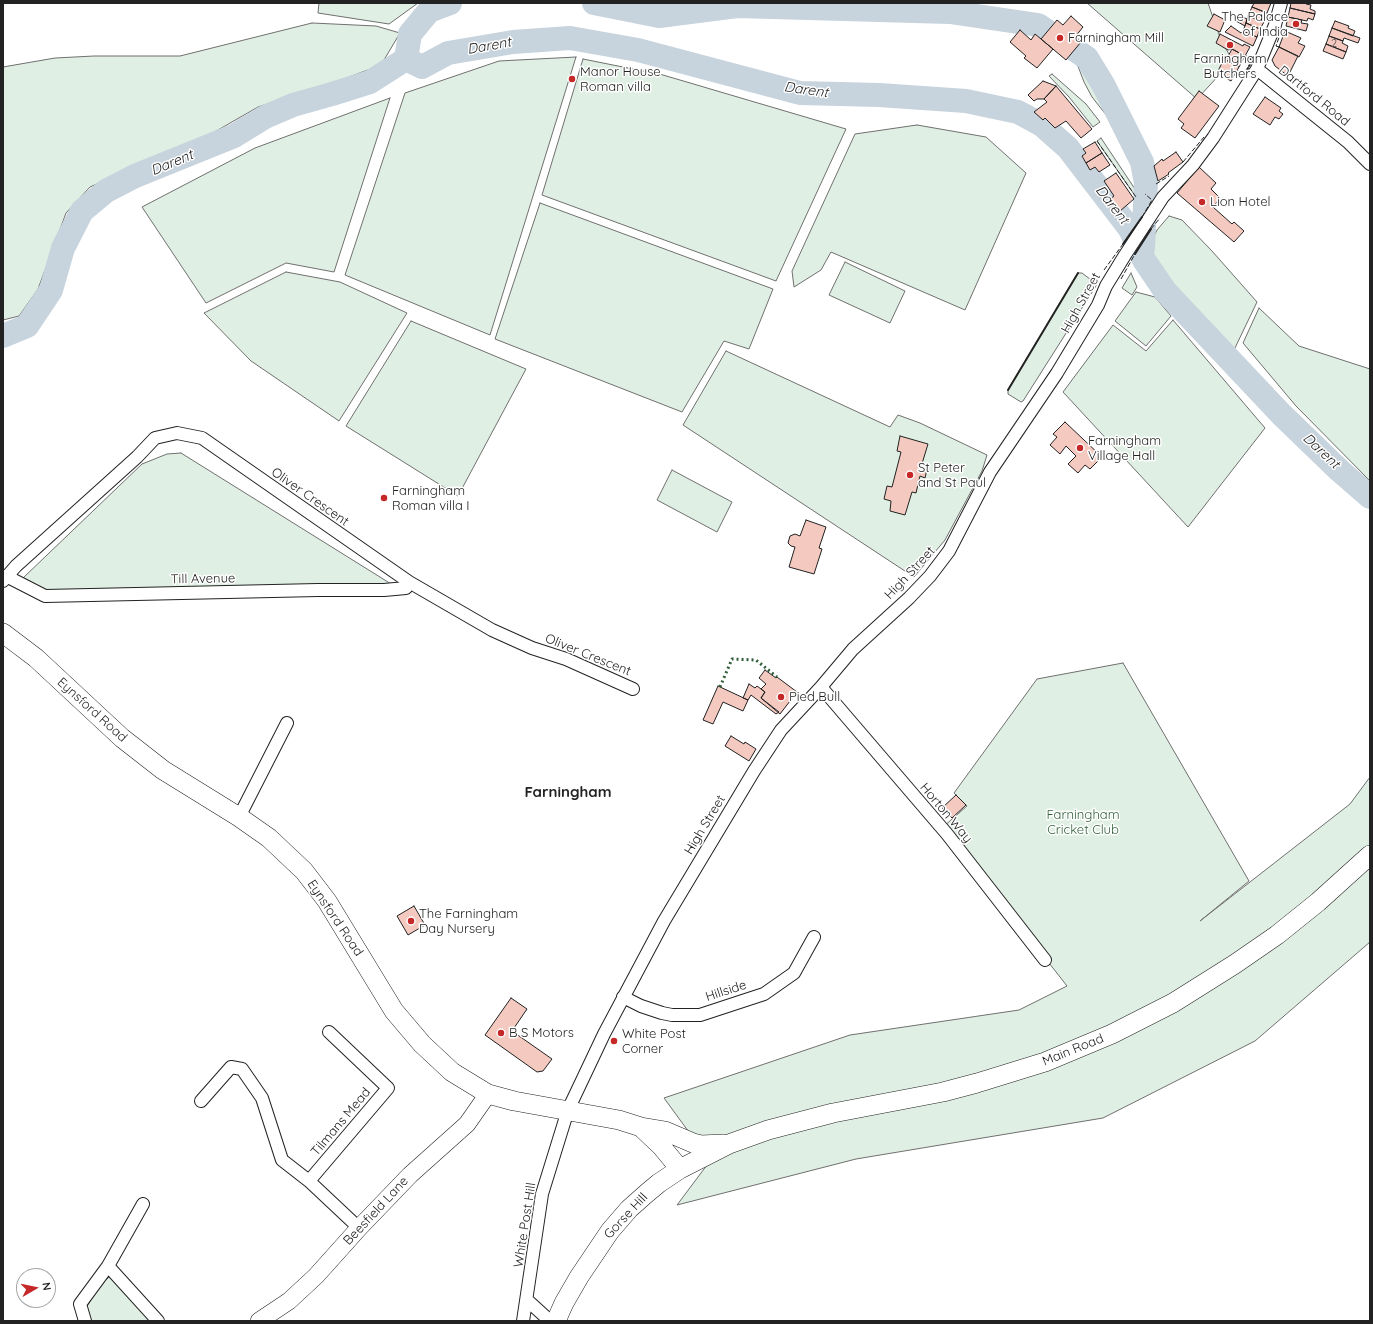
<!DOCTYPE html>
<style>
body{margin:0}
#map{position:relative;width:1373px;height:1324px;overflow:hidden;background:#fff;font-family:Quicksand,sans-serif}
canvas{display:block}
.frame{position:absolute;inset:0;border:4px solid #222;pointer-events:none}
.north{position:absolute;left:16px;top:1268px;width:40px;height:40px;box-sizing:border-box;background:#fff;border:1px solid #a7a7a7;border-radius:50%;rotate:81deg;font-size:11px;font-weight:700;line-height:16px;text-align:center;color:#222}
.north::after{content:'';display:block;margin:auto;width:14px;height:18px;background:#c62828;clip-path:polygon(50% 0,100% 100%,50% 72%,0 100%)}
</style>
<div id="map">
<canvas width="1373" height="1324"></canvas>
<div class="frame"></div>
<div class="north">N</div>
</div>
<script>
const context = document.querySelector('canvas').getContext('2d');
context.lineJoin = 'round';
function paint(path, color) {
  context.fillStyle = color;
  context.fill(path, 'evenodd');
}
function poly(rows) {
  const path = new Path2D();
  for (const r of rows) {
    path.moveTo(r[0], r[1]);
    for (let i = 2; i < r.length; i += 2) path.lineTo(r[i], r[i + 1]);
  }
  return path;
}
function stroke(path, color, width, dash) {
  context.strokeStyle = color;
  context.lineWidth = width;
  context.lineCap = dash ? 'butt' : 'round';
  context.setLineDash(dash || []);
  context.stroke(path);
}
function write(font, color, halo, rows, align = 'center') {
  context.font = font + ' Quicksand,sans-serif';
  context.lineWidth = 3;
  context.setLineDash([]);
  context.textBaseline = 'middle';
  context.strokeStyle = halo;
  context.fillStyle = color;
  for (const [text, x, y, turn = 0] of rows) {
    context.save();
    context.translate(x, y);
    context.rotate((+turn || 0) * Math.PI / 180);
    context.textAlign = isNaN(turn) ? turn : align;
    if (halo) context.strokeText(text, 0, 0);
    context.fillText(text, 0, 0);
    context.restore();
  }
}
const green = poly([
 [319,3,418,3,389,24,318,13,319,3],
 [1087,3,1208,3,1222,43,1233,60,1197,99,1087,3],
 [312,23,376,26,400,33,381,65,341,80,258,107,211,134,90,187,66,213,38,289,19,316,3,320,3,67,55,58,94,56,180,56,312,23],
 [576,57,490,335,345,275,405,93,499,61,576,57],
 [583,59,663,75,846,129,776,281,542,195,583,59],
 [1078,59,1086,74,1122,120,1114,125,1092,97,1084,82,1076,61,1078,59],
 [1052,74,1086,104,1100,122,1093,127,1069,97,1049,76,1052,74],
 [390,98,334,272,286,263,206,303,142,207,255,148,390,98],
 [917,125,986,137,1026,173,965,310,831,252,821,270,794,287,792,271,855,134,917,125],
 [1125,125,1141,161,1146,178,1144,178,1135,165,1137,161,1129,145,1125,145,1116,130,1125,125],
 [1101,138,1139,195,1136,197,1097,141,1101,138],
 [540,203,773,289,749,349,724,341,682,412,495,339,540,203],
 [1169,216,1182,220,1212,251,1257,302,1234,350,1174,290,1151,255,1150,245,1157,230,1169,216],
 [845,262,905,291,890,323,829,295,845,262],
 [286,272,340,282,407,313,339,421,251,361,204,313,286,272],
 [1078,273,1082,273,1094,282,1096,284,1096,286,1023,401,1021,402,1008,394,1008,390,1078,273],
 [1131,273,1137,287,1132,295,1122,288,1131,273],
 [1136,292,1155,297,1171,316,1146,346,1115,321,1136,292],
 [1259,308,1299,346,1370,369,1370,481,1296,406,1243,343,1259,308],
 [1173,320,1265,428,1188,527,1063,392,1113,325,1146,351,1173,320],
 [411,321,526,369,458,496,346,426,411,321],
 [726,351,890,427,898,415,920,423,987,455,982,471,945,540,914,577,683,425,726,351],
 [181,453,396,587,44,594,34,588,23,578,142,464,167,454,181,453],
 [672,470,732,502,717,532,657,500,672,470],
 [1123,663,1249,881,1200,921,1350,804,1370,777,1370,942,1255,1041,1103,1118,856,1159,677,1205,710,1161,664,1098,850,1035,1019,1010,1067,986,943,827,967,806,954,793,1037,679,1123,663],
 [111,1276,151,1321,91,1321,86,1308,102,1282,111,1276]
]);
paint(green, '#e0efe3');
stroke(green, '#6f6f6f', 1);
stroke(poly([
 [594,3,659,16,737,6,950,12,1038,25,1087,58,1104,86,1142,162,1146,183,1143,248],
 [406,59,422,67,448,53,513,42,570,38,638,50,800,93,879,95,966,101,1018,112,1042,125,1068,148,1130,229,1144,260,1165,291,1281,414,1339,470,1370,497],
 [3,336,27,326,51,290,63,248,82,211,106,191,135,176,234,136,265,117,293,105,332,94,370,82,406,59,410,34,429,11,450,3]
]), '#c7d3dd', 24);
const building = poly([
 [1254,3,1271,3,1267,13,1252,7,1254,3],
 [1291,3,1306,3,1306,4,1311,5,1310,9,1315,11,1315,14,1290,8,1291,3],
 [1252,7,1267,13,1264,22,1248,16,1252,7],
 [1290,8,1315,14,1313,20,1308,18,1307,21,1288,17,1290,8],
 [1214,14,1225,20,1220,32,1207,26,1214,14],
 [1239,15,1247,19,1245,26,1236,21,1239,15],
 [1071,16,1083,27,1075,37,1081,42,1066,60,1041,39,1057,20,1063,25,1071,16],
 [1248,16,1264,22,1260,29,1246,23,1248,16],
 [1288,17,1302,20,1301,23,1308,24,1306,31,1286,26,1288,17],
 [1335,21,1349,26,1348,28,1355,31,1353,36,1332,28,1335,21],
 [1246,23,1260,29,1257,37,1243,31,1246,23],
 [1231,26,1241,33,1243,31,1257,37,1253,46,1225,32,1231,26],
 [1332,28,1360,38,1358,43,1344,38,1343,41,1329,36,1332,28],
 [1020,30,1031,40,1035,34,1053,49,1037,68,1024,58,1026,56,1010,42,1020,30],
 [1285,31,1301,38,1298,43,1305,46,1299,57,1279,47,1285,31],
 [1220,34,1243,46,1244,44,1250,47,1245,56,1232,49,1228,50,1216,43,1220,34],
 [1329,36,1343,41,1342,43,1348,46,1346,52,1326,44,1329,36],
 [1326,44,1346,52,1343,59,1323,51,1326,44],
 [1279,47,1298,56,1288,76,1275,66,1272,60,1279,47],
 [1232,49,1245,56,1239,67,1226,60,1232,49],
 [1226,60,1239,67,1231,81,1217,73,1223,61,1225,62,1226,60],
 [1043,81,1056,86,1044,99,1037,99,1034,101,1028,95,1043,81],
 [1056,86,1092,129,1081,138,1066,121,1055,128,1045,118,1043,120,1034,112,1047,102,1044,99,1056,86],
 [1199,91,1219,106,1195,138,1181,128,1184,124,1178,119,1199,91],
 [1265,97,1281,108,1279,111,1283,114,1279,119,1275,117,1270,125,1253,114,1265,97],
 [1095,142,1102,153,1086,163,1082,156,1086,153,1083,149,1095,142],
 [1176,152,1183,162,1168,173,1169,174,1158,181,1154,166,1162,159,1163,161,1176,152],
 [1102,153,1110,165,1099,172,1095,167,1090,170,1086,163,1102,153],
 [1199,167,1216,183,1211,189,1220,198,1213,207,1232,224,1234,222,1244,231,1234,242,1177,193,1199,167],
 [1116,173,1134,199,1120,211,1110,199,1114,196,1104,181,1116,173],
 [1065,422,1102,457,1090,469,1085,465,1078,473,1068,464,1076,456,1066,446,1060,454,1050,445,1057,437,1053,434,1065,422],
 [900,436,928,444,921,467,927,469,925,478,920,476,916,493,912,492,905,515,890,511,891,501,884,499,887,486,892,487,901,452,897,451,900,436],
 [806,520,826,527,819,548,822,549,814,574,789,567,795,547,791,546,788,543,790,536,795,534,800,536,806,520],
 [765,670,776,678,777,677,797,692,780,714,761,698,765,692,761,689,766,684,759,678,765,670],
 [749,684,755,688,757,686,765,692,761,698,779,712,776,714,751,695,748,700,743,698,749,684],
 [718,686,748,700,743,711,723,702,713,724,703,720,718,686],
 [731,736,744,744,745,742,756,749,749,761,725,746,731,736],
 [956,795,966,805,952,818,942,808,956,795],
 [414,906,425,925,408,935,397,916,414,906],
 [511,998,527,1009,512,1031,552,1059,543,1071,537,1072,485,1035,511,998]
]);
paint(building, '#f3c9c0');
stroke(building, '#222', 1);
const street = poly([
 [1257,69,1348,142,1370,164],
 [6,576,45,596,318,590,384,590,406,588],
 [3,581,16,566,137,457,155,438,177,433,202,438,409,582,492,630,532,648,566,659,633,689],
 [821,687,947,834,1045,960],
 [239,817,287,723],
 [623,997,641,1006,662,1013,672,1015,700,1015,764,994,794,973,814,937],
 [201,1101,231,1067,242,1069,262,1098,282,1160,309,1181,359,1228],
 [309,1181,388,1088,329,1032],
 [143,1204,108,1266,158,1321],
 [527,1300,550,1321],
 [85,1321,80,1304,108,1266],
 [523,1321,542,1194,568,1110,604,1034,664,921,754,771,781,730,821,687,853,649,909,598,930,576,949,551,990,472,1057,373,1098,305,1106,286,1125,255,1163,197,1193,165,1213,138,1257,69,1275,25,1281,3]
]);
const secondary = poly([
 [259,1321,289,1301,316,1276,359,1228,410,1175,467,1124,488,1094]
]);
const primary = poly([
 [3,633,36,658,122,738,163,770,239,817,269,838,304,871,327,901,394,1011,422,1044,452,1072,488,1094,514,1101,619,1120,641,1127,665,1131,693,1143,701,1145,724,1144],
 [641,1127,661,1146,680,1169],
 [556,1321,564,1303,579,1277,610,1231,629,1209,647,1193,659,1183,680,1169,729,1144,768,1130,833,1113,943,1092,977,1083,1045,1062,1112,1034,1173,1003,1235,964,1277,935,1318,902,1370,855]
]);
stroke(street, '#222', 14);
stroke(secondary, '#222', 18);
stroke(primary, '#222', 20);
stroke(street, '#fff', 12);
stroke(secondary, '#fff', 17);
stroke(primary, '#fff', 19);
stroke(poly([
 [720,687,732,659,756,660,777,677]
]), '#2f5e38', 3, [2, 3]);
stroke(poly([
 [1279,47,1276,46,1282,29,1285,31],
 [1097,141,1136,197],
 [1183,162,1204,137],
 [1156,184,1169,176],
 [1142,217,1152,200,1145,194],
 [1151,229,1160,218],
 [1104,270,1123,244],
 [1121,279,1135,254]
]), '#222', 1, [5, 2]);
stroke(poly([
 [1245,56,1253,60,1249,66],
 [1245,73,1248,68],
 [1123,244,1142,217],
 [1135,254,1151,229],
 [1008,390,1078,273]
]), '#222', 2);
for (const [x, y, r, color] of [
 [1296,24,4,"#c62828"],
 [1060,38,4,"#c62828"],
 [1230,45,4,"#c62828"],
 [572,79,4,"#c62828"],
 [1202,202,4,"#c62828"],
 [1080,448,4,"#c62828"],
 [910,475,4,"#c62828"],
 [384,498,4,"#c62828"],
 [781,697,4,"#c62828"],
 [411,921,4,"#c62828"],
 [501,1033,4,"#c62828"],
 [614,1041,4,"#c62828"]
]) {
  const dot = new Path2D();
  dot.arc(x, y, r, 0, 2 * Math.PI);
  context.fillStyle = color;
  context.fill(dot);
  stroke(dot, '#fff', 1.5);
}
write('11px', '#564c4a', null, [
 ["2",1334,44]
]);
write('13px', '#222', '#fff', [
 ["The Palace",1288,17,"right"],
 ["of India",1288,32,"right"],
 ["Farningham Mill",1068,38],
 ["Farningham",1230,59,"center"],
 ["Butchers",1230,74,"center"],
 ["Manor House",580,72],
 ["Roman villa",580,87],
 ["Lion Hotel",1210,202],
 ["Farningham",1088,441],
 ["Village Hall",1088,456],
 ["St Peter",918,468],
 ["and St Paul",918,483],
 ["Farningham",392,491],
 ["Roman villa I",392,506],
 ["Pied Bull",789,697],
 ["The Farningham",419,914],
 ["Day Nursery",419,929],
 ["B S Motors",509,1033],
 ["White Post",622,1034],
 ["Corner",622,1049]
], 'left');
write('13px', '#222', '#fff', [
 ["Dartford Road",1314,96,39],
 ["High Street",1081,303,-61],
 ["Oliver Crescent",310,497,35],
 ["High Street",910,573,-47],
 ["Till Avenue",203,579,-1],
 ["Oliver Crescent",588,655,22],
 ["Eynsford Road",92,710,42],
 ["Horton Way",946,813,50],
 ["High Street",705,825,-59],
 ["Eynsford Road",335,918,56],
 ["Hillside",726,991,-18],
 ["Main Road",1073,1050,-22],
 ["Tilmans Mead",341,1122,-50],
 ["Beesfield Lane",376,1211,-47],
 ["Gorse Hill",626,1216,-47],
 ["White Post Hill",525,1225,-81]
]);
write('13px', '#2f5e38', '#fff', [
 ["Farningham",1083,815],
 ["Cricket Club",1083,830]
]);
write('italic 14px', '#222', '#fff', [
 ["Darent",489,46,-10],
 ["Darent",806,90,8],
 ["Darent",172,163,-23],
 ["Darent",1112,205,52],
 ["Darent",1321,451,43]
]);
write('bold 15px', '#222', '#fff', [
 ["Farningham",568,792]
]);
</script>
